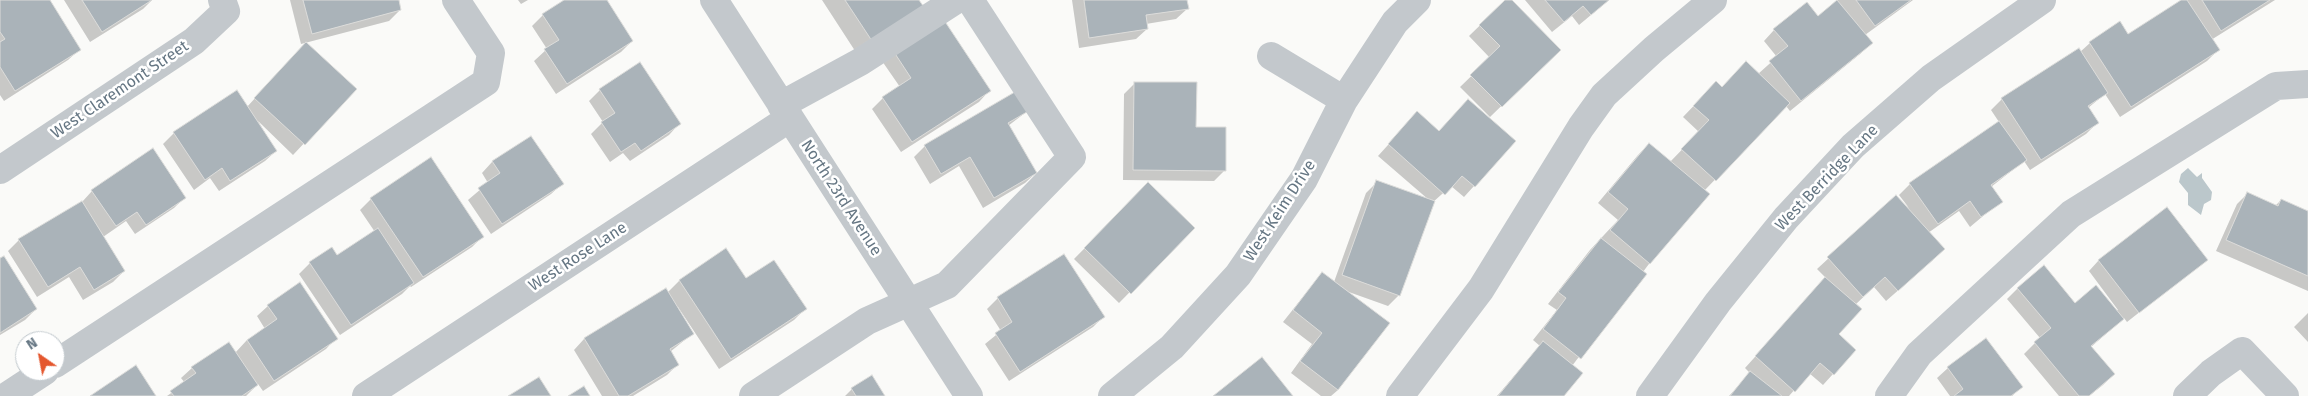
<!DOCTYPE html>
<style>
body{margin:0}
#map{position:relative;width:2308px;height:396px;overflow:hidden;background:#fafaf8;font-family:"Fira Sans",sans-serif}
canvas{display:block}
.north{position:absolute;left:15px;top:331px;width:50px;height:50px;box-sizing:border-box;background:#fff;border:1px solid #c1c8cd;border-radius:50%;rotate:327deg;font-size:14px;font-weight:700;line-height:20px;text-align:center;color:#657683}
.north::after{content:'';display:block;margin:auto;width:18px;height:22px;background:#e4572e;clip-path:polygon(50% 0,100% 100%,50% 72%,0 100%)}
</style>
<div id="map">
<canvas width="2308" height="396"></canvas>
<div class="north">N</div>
</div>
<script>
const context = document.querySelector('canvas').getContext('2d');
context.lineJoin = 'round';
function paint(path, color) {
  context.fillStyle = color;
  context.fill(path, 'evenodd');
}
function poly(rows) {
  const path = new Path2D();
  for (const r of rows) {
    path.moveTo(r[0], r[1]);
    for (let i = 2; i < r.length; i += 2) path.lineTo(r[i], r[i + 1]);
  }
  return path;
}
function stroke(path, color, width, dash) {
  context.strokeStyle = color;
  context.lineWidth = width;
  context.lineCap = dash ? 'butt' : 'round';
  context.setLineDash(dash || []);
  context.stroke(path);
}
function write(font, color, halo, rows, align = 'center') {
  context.font = font + ' "Fira Sans",sans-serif';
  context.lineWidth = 5;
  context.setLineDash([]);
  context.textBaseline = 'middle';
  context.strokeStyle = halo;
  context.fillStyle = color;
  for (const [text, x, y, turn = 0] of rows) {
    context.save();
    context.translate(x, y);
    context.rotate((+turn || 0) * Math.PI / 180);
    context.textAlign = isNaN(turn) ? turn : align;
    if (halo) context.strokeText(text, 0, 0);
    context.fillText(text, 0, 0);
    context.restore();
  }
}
paint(poly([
 [2188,168,2197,177,2202,173,2202,178,2212,192,2211,200,2204,204,2201,215,2188,205,2188,193,2179,182,2181,174]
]), '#bbc7cb');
paint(poly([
 [0,0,48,0,79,50,68,60,4,101,0,95],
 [64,0,152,0,143,9,90,42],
 [290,0,398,0,400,10,389,21,301,44],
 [518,0,528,0,521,4],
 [566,0,606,0,632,41,621,52,556,94,534,61,547,49,532,26,543,15],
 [822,0,917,0,859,57],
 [1072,0,1186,0,1187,9,1176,19,1146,24,1147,29,1136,39,1079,48],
 [1506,0,1510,0,1559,50,1490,117,1460,87,1490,58,1469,36],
 [1525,0,1609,0,1579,25,1572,16,1552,32],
 [1837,0,1913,0,1865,35,1871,43,1860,54,1790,111,1786,106,1704,191,1572,366,1563,396,1497,396,1540,346,1533,340,1557,310,1548,304,1590,250,1618,220,1598,203,1638,155,1649,144,1670,162,1699,132,1683,117,1705,94,1758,74,1777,57,1764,41,1774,30,1818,17],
 [2184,0,2275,0,2211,40,2218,50,2207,61,2120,117,2105,94,2088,108,2097,123,2086,134,2030,170,2024,161,1991,187,2001,201,1970,227,1959,211,1928,233,1933,260,1886,301,1874,287,1855,305,1837,334,1833,374,1823,385,1809,373,1789,396,1729,396,1750,373,1745,368,1826,278,1817,269,1896,196,1909,208,1899,195,1910,184,1999,122,1991,110,2002,99,2080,52,2090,43,2128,36],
 [893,50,989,91,979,102,901,152,872,109,883,98,900,87,882,61],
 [295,54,355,89,293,155,258,121,276,151,265,161,219,191,210,178,194,190,163,144,174,133,247,107],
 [639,64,679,124,669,135,630,161,623,153,610,162,591,134,603,122,589,101,600,90],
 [1135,83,1195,128,1225,170,1214,181,1123,180,1124,94],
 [1030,109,1008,126,1036,173,1025,183,983,208,959,166,930,184,914,157,925,146],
 [1407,124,1474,186,1464,197,1451,186,1432,203,1399,295,1388,306,1346,291,1338,390,1331,396,1321,396,1291,373,1312,344,1283,322,1322,273,1334,282,1366,193,1377,182,1429,200,1378,156],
 [531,137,562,184,551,194,491,234,468,200,488,183,482,173,492,162],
 [1148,184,1193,228,1119,303,1074,259],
 [92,191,184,198,174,208,135,234,126,221,103,237,124,271,113,282,83,300,69,277,37,297,8,251,19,240,82,202],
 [2247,194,2275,206,2281,200,2308,212,2308,291,2216,251,2237,204],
 [371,199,482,237,472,247,411,287,410,286,402,294,340,335,299,274,310,263,337,257,375,232,360,210],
 [726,250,746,280,805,309,794,320,719,369,678,307,677,308,692,334,670,352,678,364,667,375,633,396,602,396,574,350,584,339,665,289,667,293,679,281],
 [1064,255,1103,317,1093,327,1009,381,985,344,1001,331,987,309,998,298],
 [0,260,36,309,25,320,0,335],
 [2099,260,2206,260,2127,322,2124,318,2091,347,2113,374,2103,385,2089,396,2059,396,2024,354,2040,338,2007,299,2018,288,2075,304,2116,311,2118,310,2089,271],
 [268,306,336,338,326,349,263,391,258,384,246,396,167,396,185,383,181,378,192,368,235,353,247,340,265,329,257,316],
 [2308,313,2308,342,2294,327],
 [1948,368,2021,387,2012,396,1950,396,1937,378],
 [852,389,884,396,845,396]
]), '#0003');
const building = poly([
 [0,0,50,0,81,50,15,91,0,67,0,42,5,39,0,32,0,0],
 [82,0,152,0,102,32,82,0],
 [303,0,399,0,401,10,312,34,303,0],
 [564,0,607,0,633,41,567,84,544,49,559,40,542,14,564,0],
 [845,0,919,0,926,10,874,44,845,0],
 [1084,0,1187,0,1189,9,1146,15,1148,29,1089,38,1084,0],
 [1505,0,1512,0,1561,50,1502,107,1470,75,1500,46,1479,25,1505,0],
 [1545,0,1609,0,1591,15,1583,6,1564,22,1545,0],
 [1837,0,1873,43,1801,101,1769,61,1788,46,1773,29,1807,2,1818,16,1837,0],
 [1856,0,1911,0,1875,26,1856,0],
 [2181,0,2187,0,2220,50,2131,107,2089,42,2120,21,2128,34,2181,0],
 [2202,0,2270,0,2221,31,2202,0],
 [942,17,991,91,912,142,882,97,911,78,892,49,942,17],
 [306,42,357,89,305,145,254,98,306,42],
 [2079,48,2108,93,2088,106,2099,123,2041,160,2001,98,2079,48],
 [1746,61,1790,103,1716,181,1681,149,1709,120,1693,106,1716,81,1722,87,1746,61],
 [640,62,681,124,641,151,635,143,621,152,601,122,615,113,599,89,640,62],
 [1134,82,1197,82,1196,127,1226,127,1226,171,1133,170,1134,82],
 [1020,89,1032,109,1008,123,1037,173,994,198,970,157,941,174,924,145,1020,89],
 [237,90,277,151,230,181,222,168,205,180,173,132,237,90],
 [1468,99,1516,141,1475,187,1462,176,1445,195,1388,144,1417,111,1439,131,1468,99],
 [1999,121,2027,160,1991,185,2003,202,1981,217,1970,201,1938,224,1909,183,1999,121],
 [531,136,564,184,502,224,478,188,500,173,492,161,531,136],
 [1649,143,1710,194,1650,264,1610,230,1628,209,1608,192,1649,143],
 [153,148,186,198,146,225,137,212,116,226,91,190,153,148],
 [431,157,484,237,423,277,370,198,431,157],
 [1376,180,1435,201,1400,296,1342,275,1376,180],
 [1148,182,1195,228,1131,294,1084,248,1148,182],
 [2247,192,2278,206,2281,199,2308,211,2308,276,2226,240,2247,192],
 [1896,195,1945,249,1898,291,1885,277,1863,297,1827,257,1896,195],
 [82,201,125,271,94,290,80,267,48,287,18,239,82,201],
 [2167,207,2208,260,2139,313,2098,260,2167,207],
 [378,228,414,283,351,325,309,262,332,247,337,255,378,228],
 [1601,238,1647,274,1581,359,1543,329,1566,298,1558,292,1601,238],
 [726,248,746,278,774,260,807,309,731,359,679,280,726,248],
 [1064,254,1105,317,1020,372,995,333,1012,322,997,297,1064,254],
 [4,256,37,309,0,333,0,258,4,256],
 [2044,265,2075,303,2096,285,2124,319,2091,346,2115,374,2089,396,2079,396,2034,342,2051,328,2017,288,2044,265],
 [1322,272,1390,323,1338,390,1300,361,1322,333,1293,310,1322,272],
 [1825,277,1862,309,1839,334,1856,350,1834,375,1820,363,1795,392,1755,356,1825,277],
 [300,282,338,339,274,381,247,340,277,319,267,305,300,282],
 [666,288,694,334,670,349,679,365,628,396,619,396,584,338,666,288],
 [1986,338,2023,387,2011,396,1954,396,1963,389,1947,367,1986,338],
 [1543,341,1583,373,1564,396,1498,396,1543,341],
 [229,342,258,385,242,396,174,396,170,391,196,373,191,367,229,342],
 [1262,357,1293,396,1213,396,1262,357],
 [136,365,156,396,90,396,136,365],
 [1750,371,1782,396,1730,396,1750,371],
 [872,375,885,396,856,396,851,388,872,375],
 [539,377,551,396,508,396,539,377],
 [584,386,590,396,568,396,584,386]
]);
paint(building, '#aab3b9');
stroke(building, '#dcdcda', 1);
stroke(poly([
 [714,0,969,396],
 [1271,56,1344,100],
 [781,105,860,62,956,0],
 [0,170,194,41,226,11,222,0],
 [55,364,486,82,491,53,456,0],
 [7,396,45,371],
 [366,396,790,118],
 [753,396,867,321,947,285,1072,157,970,0],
 [1112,396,1172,347,1238,275,1304,179,1344,100,1395,22,1417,0],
 [1400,396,1481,289,1581,127,1604,95,1654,49,1713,0],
 [1650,396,1718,302,1786,218,1853,146,1931,78,2042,0],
 [1889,396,1919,354,2071,214,2276,86,2308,84],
 [2187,396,2211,373,2242,351,2285,396]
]), '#c3c8cc', 28);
write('16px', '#657683', '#fff', [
 ["West Claremont Street",120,90,-34],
 ["West Berridge Lane",1827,178,-46],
 ["North 23rd Avenue",841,198,57],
 ["West Keim Drive",1280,211,-57],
 ["West Rose Lane",578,257,-33]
]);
</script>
